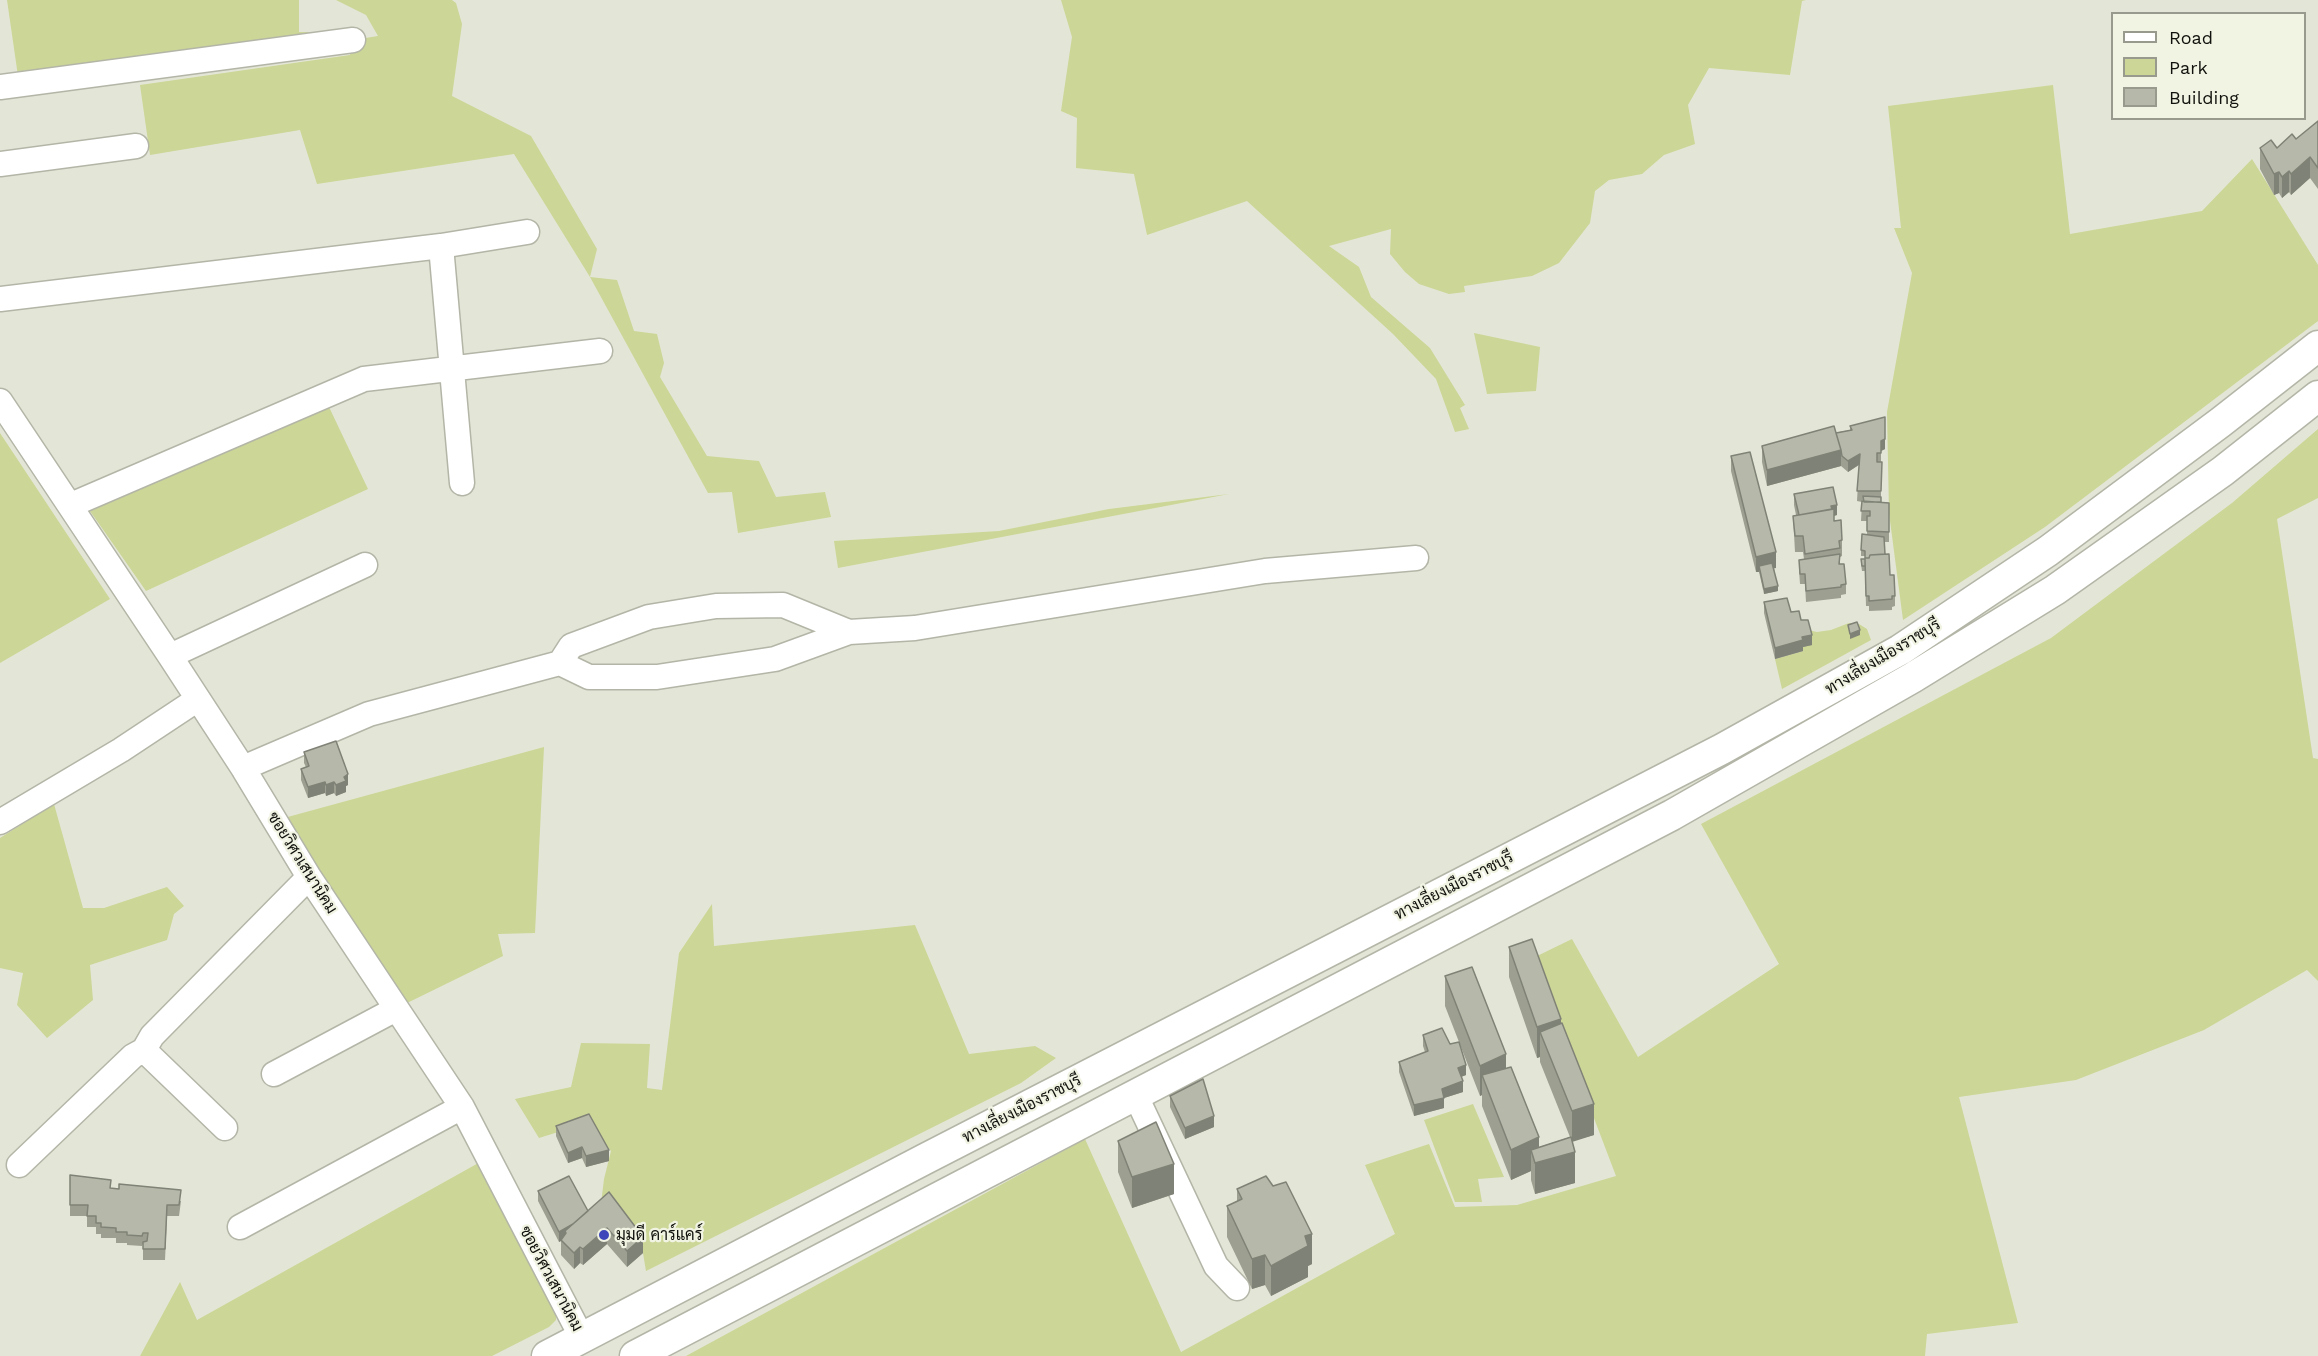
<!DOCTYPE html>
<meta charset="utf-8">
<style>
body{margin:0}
#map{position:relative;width:2318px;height:1356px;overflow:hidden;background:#e3e6d6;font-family:"Work Sans",sans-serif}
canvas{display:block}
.legend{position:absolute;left:2111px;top:12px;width:195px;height:108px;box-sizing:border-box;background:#f1f4e3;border:2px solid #979a8d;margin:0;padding:8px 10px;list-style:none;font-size:18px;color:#11120d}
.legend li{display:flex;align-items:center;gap:12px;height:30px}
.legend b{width:30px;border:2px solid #979a8d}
</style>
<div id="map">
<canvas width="2318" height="1356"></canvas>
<ul class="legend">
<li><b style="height:8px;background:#fff"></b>Road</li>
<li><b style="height:16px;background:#ccd696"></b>Park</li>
<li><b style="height:16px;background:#b6b9a9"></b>Building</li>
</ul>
</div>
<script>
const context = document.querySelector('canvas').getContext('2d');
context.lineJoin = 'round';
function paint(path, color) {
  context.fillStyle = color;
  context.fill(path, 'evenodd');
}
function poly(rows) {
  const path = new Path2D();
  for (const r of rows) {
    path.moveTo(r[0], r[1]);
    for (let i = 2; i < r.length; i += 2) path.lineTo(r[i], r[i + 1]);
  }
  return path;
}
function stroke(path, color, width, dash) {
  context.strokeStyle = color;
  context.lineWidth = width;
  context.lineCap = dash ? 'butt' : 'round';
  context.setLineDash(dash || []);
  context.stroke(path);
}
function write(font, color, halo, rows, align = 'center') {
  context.font = font + ' "Work Sans",Sarabun,sans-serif';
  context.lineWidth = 4.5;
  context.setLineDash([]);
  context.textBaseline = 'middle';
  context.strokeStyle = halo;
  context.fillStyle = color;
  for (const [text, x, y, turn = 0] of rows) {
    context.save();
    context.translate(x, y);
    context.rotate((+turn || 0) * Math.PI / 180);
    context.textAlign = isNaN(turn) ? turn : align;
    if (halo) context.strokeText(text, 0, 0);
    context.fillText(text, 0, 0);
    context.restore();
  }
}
paint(poly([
 [7,0,299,0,299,32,349,33,353,40,378,36,366,15,336,0,452,0,456,3,462,24,452,96,531,136,597,249,590,277,617,280,634,331,657,334,664,363,660,377,707,456,759,461,776,497,825,492,831,517,738,533,732,492,708,493,590,277,514,154,317,184,300,130,150,155,140,85,350,55,352,40,19,83],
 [1061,0,1806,0,1802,1,1790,75,1709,68,1688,105,1695,144,1664,155,1642,174,1609,180,1595,191,1590,223,1559,263,1532,276,1464,286,1465,292,1449,294,1419,284,1405,272,1390,254,1391,229,1329,246,1359,267,1371,297,1430,348,1465,405,1460,408,1469,429,1455,432,1436,379,1393,334,1247,201,1147,235,1134,174,1076,168,1077,118,1061,111,1072,37],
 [2053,85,2070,234,2202,211,2252,159,2318,265,2318,321,2045,527,1903,620,1889,513,1887,412,1912,273,1894,228,1901,228,1888,106],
 [1474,333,1540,347,1536,391,1487,394],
 [329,407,368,489,146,591,90,511],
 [2318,429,2318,498,2277,519,2313,758,2318,759,2318,981,2307,970,2204,1030,2076,1080,1959,1097,2018,1323,1927,1334,1925,1356,686,1356,1085,1139,1181,1352,1395,1234,1365,1165,1429,1144,1455,1207,1517,1205,1616,1176,1533,958,1572,939,1638,1057,1779,964,1701,824,2051,638,2232,503],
 [0,433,110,599,0,663],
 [1229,494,838,568,834,541,999,531,1109,509],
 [1849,623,1859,624,1867,629,1871,640,1782,689,1775,659,1803,651,1802,647,1808,630,1817,632,1831,630],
 [544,747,535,933,498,934,503,956,403,1005,284,818],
 [54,804,83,908,104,908,167,887,184,906,174,914,167,940,90,965,93,1000,47,1038,17,1005,23,973,0,968,0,838],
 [712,904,714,946,915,925,969,1054,1035,1046,1056,1058,1021,1083,646,1271,643,1253,600,1212,604,1179,611,1151,587,1123,539,1138,515,1099,571,1087,581,1043,650,1044,647,1088,662,1090,679,953],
 [1473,1104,1504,1177,1478,1179,1482,1202,1455,1202,1424,1120],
 [482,1161,556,1307,556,1320,549,1327,492,1356,140,1356,180,1282,197,1320]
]), '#ccd696');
const minor = poly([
 [0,87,353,40],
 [0,164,136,146],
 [441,246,527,232],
 [0,299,441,246,462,483],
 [0,401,170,656,243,768,309,877,462,1107,582,1338],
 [71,505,364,379,600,351],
 [170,656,365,565],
 [560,663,571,646,649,617,716,606,783,605,849,632],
 [243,768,369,714,560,663,589,677,657,677,775,659,849,632,915,628,1265,571,1416,558],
 [0,822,121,750,198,699],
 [144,1050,225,1128],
 [274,1074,396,1009],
 [1135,1094,1216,1266,1237,1288],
 [19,1165,133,1056,144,1050,152,1036,309,877],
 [240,1227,462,1107]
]);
const major = poly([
 [547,1356,925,1159,1722,749,1900,650,2048,551,2221,422,2318,346],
 [635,1356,1672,815,1912,678,2055,590,2223,471,2318,396]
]);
stroke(minor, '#b3b6a7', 27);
stroke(major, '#b3b6a7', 33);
stroke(minor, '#fff', 24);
stroke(major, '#fff', 30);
paint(poly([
 [2318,121,2318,189,2310,178,2291,195,2289,192,2282,198,2279,193,2274,195,2260,169,2260,148,2277,148,2296,139],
 [1850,426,1885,449,1881,451,1881,502,1889,503,1889,542,1884,542,1885,554,1895,596,1895,606,1892,607,1892,610,1869,611,1869,606,1866,606,1865,569,1865,571,1862,571,1861,564,1865,559,1865,556,1861,556,1861,550,1867,535,1867,521,1861,521,1862,502,1857,501,1859,465,1848,472,1841,466,1767,486,1762,462,1762,446,1850,430],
 [1731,456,1776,568,1774,568,1778,591,1764,594,1759,572,1756,572,1731,471],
 [1794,494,1837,515,1834,516,1834,521,1842,540,1842,556,1840,557,1840,564,1846,584,1846,594,1841,595,1841,598,1806,602,1805,584,1800,584,1799,570,1799,560,1804,559,1803,552,1795,552,1793,516,1796,515,1794,505],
 [1764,602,1791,612,1801,620,1812,645,1803,647,1803,651,1775,659,1764,613],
 [304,752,348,785,346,786,346,792,336,796,334,793,326,796,325,793,308,798,301,780,301,769,306,767,304,763],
 [1509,947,1561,1023,1594,1135,1572,1141,1575,1183,1535,1194,1531,1180,1531,1171,1511,1180,1482,1106,1482,1095,1480,1096,1445,1006,1445,976,1506,1069,1539,1147,1570,1137,1540,1062,1540,1057,1537,1058,1509,977],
 [1423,1035,1466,1075,1461,1077,1463,1092,1444,1098,1444,1108,1414,1116,1399,1072,1399,1062,1425,1052,1423,1046],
 [1170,1096,1214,1127,1185,1139,1170,1107],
 [556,1126,609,1161,586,1167,582,1158,568,1163,556,1136],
 [1118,1141,1174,1194,1132,1208,1118,1172],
 [70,1175,111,1188,181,1201,179,1216,167,1216,165,1260,143,1260,143,1244,142,1246,127,1245,127,1243,116,1243,116,1238,101,1238,101,1234,96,1234,96,1227,87,1227,87,1216,70,1216],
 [1237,1189,1312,1264,1308,1266,1308,1277,1271,1296,1265,1285,1252,1289,1227,1237,1227,1206,1237,1201],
 [538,1191,588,1211,643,1253,627,1267,607,1244,583,1265,580,1263,574,1269,561,1255,561,1241,559,1242,538,1201]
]), '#9d9f91');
paint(poly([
 [2310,157,2310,178,2291,195,2291,174],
 [2289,171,2289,192,2282,198,2282,177],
 [2279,172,2279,193,2274,195,2274,174],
 [1885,439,1885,449,1881,451,1881,463,1881,441],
 [1841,450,1841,466,1767,486,1767,470],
 [1860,454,1860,464,1848,472,1848,461],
 [1837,505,1837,515,1833,516,1831,506],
 [1776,552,1776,568,1760,571,1759,566,1759,572,1756,572,1756,557],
 [1778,586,1778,591,1764,594,1764,589],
 [1860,630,1860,635,1850,639,1850,634],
 [1812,635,1812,645,1803,647,1803,651,1775,659,1775,648,1802,637],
 [348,774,348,785,346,786,346,792,336,796,336,785,344,777],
 [325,782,325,793,308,798,308,787],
 [334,782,334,793,326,796,326,785],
 [1561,1019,1561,1049,1540,1032,1540,1057,1537,1058,1537,1027],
 [1506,1054,1506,1084,1482,1075,1482,1095,1480,1096,1480,1066],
 [1466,1065,1466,1075,1458,1078,1458,1068],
 [1463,1081,1463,1092,1444,1098,1444,1108,1414,1116,1414,1105,1442,1089],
 [1594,1104,1594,1135,1572,1142,1572,1111],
 [1214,1116,1214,1127,1185,1139,1185,1128],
 [1539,1137,1539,1162,1575,1152,1575,1183,1535,1194,1535,1163,1531,1150,1531,1171,1511,1180,1511,1150],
 [582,1147,582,1158,568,1163,568,1153],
 [609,1150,609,1161,586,1167,586,1156],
 [1174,1164,1174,1194,1132,1208,1132,1177],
 [590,1215,566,1233,565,1231,565,1239,561,1240,561,1241,559,1242,559,1232],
 [607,1228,607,1244,583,1265,583,1249],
 [1312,1234,1312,1264,1308,1266,1308,1277,1271,1296,1271,1266,1305,1236],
 [643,1237,643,1253,627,1267,627,1251],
 [580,1247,580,1263,574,1269,574,1253],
 [1265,1255,1265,1285,1252,1289,1252,1259]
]), '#7f8276');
const building = poly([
 [2318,121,2318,168,2310,157,2291,174,2289,171,2282,177,2279,172,2274,174,2260,148,2271,140,2277,148,2292,134,2296,139,2318,121],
 [1885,417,1885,439,1881,441,1881,453,1877,453,1877,462,1882,462,1881,491,1857,491,1860,454,1848,461,1842,456,1841,450,1836,433,1852,430,1850,426,1885,417],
 [1834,426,1841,450,1767,470,1762,446,1834,426],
 [1750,452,1776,552,1756,557,1731,456,1750,452],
 [1833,487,1837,505,1831,506,1832,509,1799,515,1794,494,1833,487],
 [1863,496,1881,497,1881,502,1864,502,1863,496],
 [1862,501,1889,503,1889,532,1867,531,1867,516,1870,516,1870,511,1861,511,1862,501],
 [1834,509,1834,521,1841,520,1842,540,1839,541,1840,548,1805,554,1803,536,1795,536,1793,516,1834,509],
 [1862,534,1884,537,1885,554,1870,555,1869,558,1865,558,1865,566,1862,566,1861,559,1865,559,1865,551,1861,550,1862,534],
 [1840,554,1839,564,1844,564,1846,584,1841,585,1841,587,1806,591,1805,574,1800,574,1799,560,1840,554],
 [1889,554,1890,575,1894,575,1895,596,1892,596,1892,599,1869,601,1869,596,1866,596,1865,558,1869,558,1870,555,1889,554],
 [1772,563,1778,586,1764,589,1759,566,1772,563],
 [1787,598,1791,612,1799,611,1801,620,1808,620,1812,635,1802,637,1803,640,1775,648,1764,602,1787,598],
 [1857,622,1860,630,1850,634,1848,625,1857,622],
 [336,741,348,774,344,777,346,781,336,785,334,782,326,785,325,782,308,787,301,769,309,766,304,752,336,741],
 [1532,939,1561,1019,1537,1027,1509,947,1532,939],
 [1472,967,1506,1054,1480,1066,1445,976,1472,967],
 [1562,1023,1594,1104,1572,1111,1540,1032,1562,1023],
 [1442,1028,1450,1044,1459,1042,1466,1065,1458,1068,1463,1081,1442,1089,1444,1098,1414,1105,1399,1062,1428,1051,1423,1035,1442,1028],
 [1511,1067,1539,1137,1511,1150,1482,1075,1511,1067],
 [1203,1079,1214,1116,1185,1128,1170,1096,1203,1079],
 [589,1114,609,1150,586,1156,582,1147,568,1153,556,1126,589,1114],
 [1156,1122,1174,1164,1132,1177,1118,1141,1156,1122],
 [1571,1137,1575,1152,1535,1163,1531,1150,1571,1137],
 [70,1175,111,1180,110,1188,119,1189,119,1184,181,1190,179,1205,167,1205,165,1249,143,1249,143,1242,147,1241,148,1233,143,1233,142,1236,127,1235,127,1232,116,1232,116,1228,101,1227,101,1223,96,1223,96,1216,87,1216,88,1205,70,1205,70,1175],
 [569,1176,588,1211,573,1224,559,1232,538,1191,569,1176],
 [1266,1176,1273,1186,1286,1182,1312,1234,1305,1236,1308,1246,1271,1266,1265,1255,1252,1259,1227,1206,1242,1199,1237,1189,1266,1176],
 [609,1192,643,1237,627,1251,607,1228,583,1249,580,1247,574,1253,561,1240,566,1233,565,1231,609,1192]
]);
paint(building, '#b6b9a9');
stroke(building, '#7f8276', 1.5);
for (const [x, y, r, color] of [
 [604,1235,6,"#3e46ba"]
]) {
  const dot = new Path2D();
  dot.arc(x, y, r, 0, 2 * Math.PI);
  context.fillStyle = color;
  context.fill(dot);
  stroke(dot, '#f1f4e3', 2);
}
write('16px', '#11120d', '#f1f4e3', [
 ["ทางเลี่ยงเมืองราชบุรี",1883,657,-31],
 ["ซอยวิศวเสนานิคม",302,863,58],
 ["ทางเลี่ยงเมืองราชบุรี",1454,886,-27],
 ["ทางเลี่ยงเมืองราชบุรี",1022,1109,-27],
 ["ซอยวิศวเสนานิคม",551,1279,62]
]);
write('16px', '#11120d', '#f1f4e3', [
 ["มุมดี คาร์แคร์",616,1235]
], 'left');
</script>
